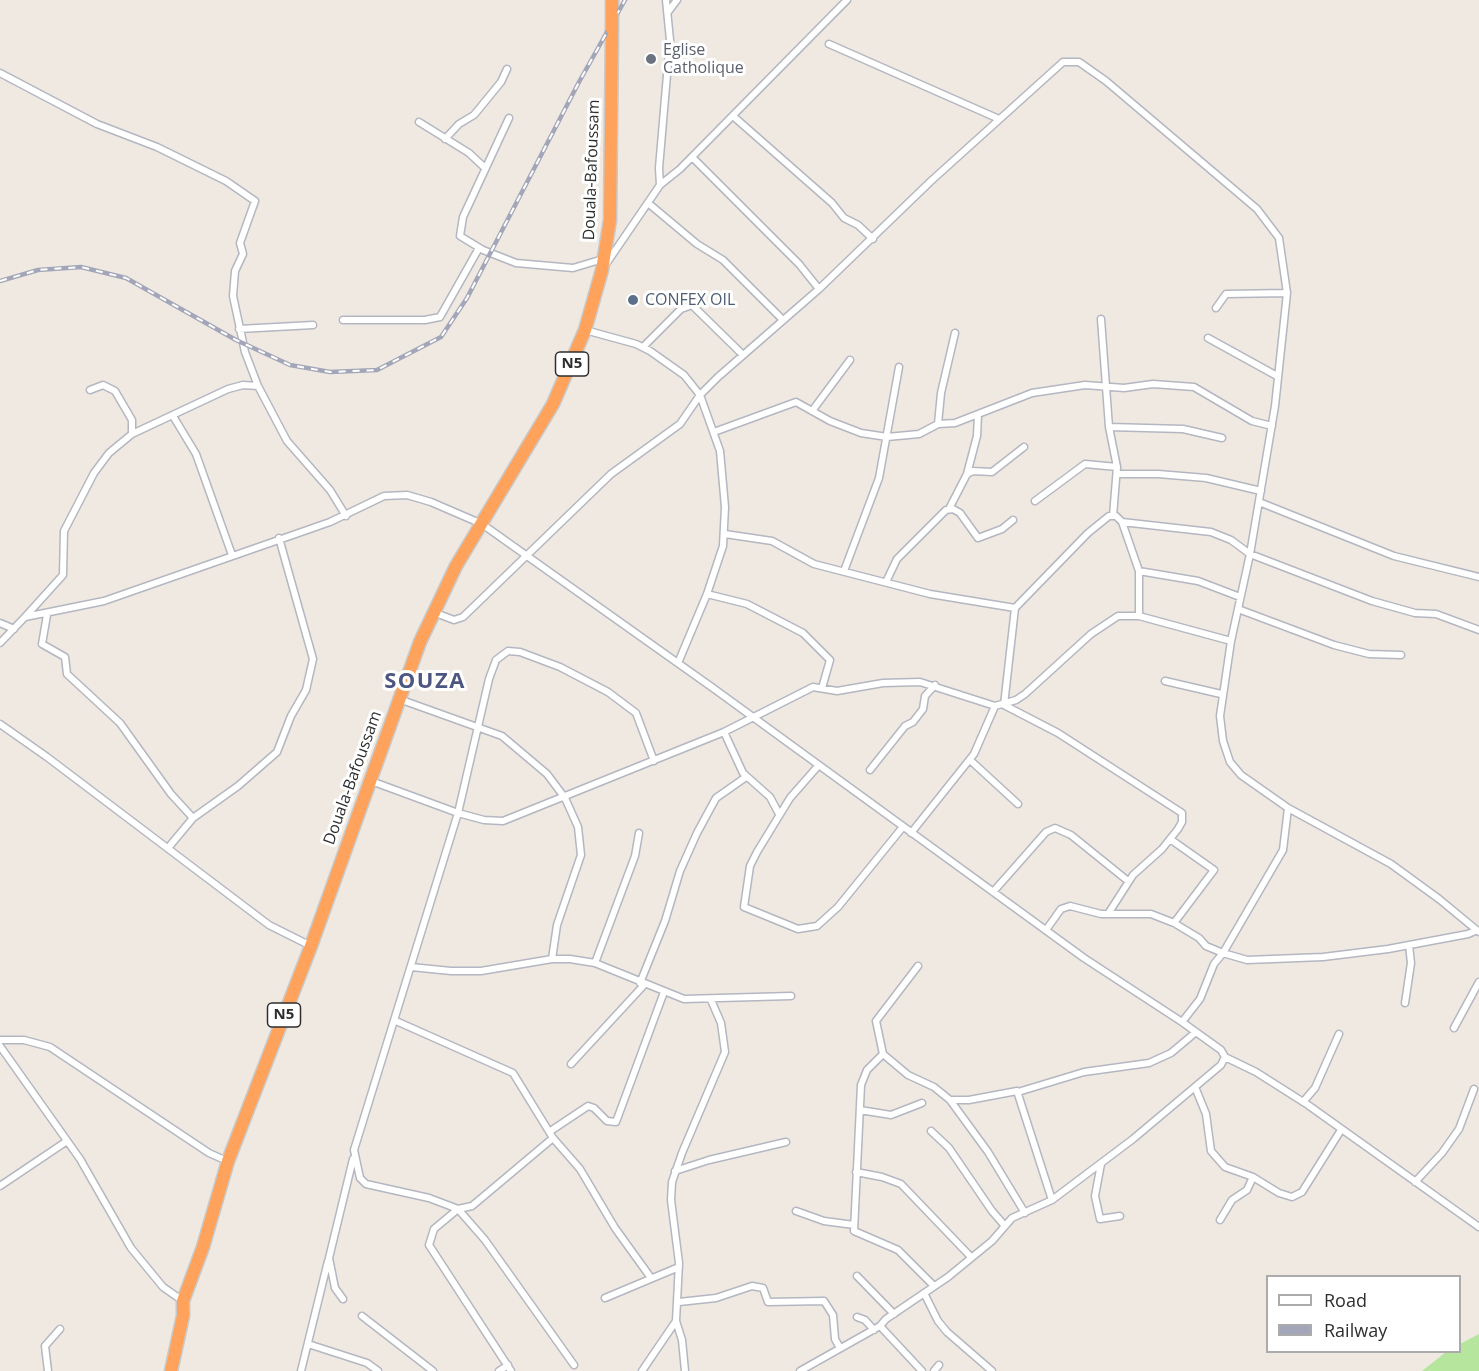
<!DOCTYPE html>
<style>
body{margin:0}
#map{position:relative;width:1479px;height:1371px;overflow:hidden;background:#efe9e1;font-family:"Open Sans",sans-serif}
canvas{display:block}
.legend{position:absolute;left:1266px;top:1275px;width:195px;height:78px;box-sizing:border-box;background:#fff;border:2px solid #ababab;margin:0;padding:8px 10px;list-style:none;font-size:18px;color:#2e2e2e}
.legend li{display:flex;align-items:center;gap:12px;height:30px}
.legend b{width:30px;border:2px solid #ababab}
</style>
<div id="map">
<canvas width="1479" height="1371"></canvas>
<ul class="legend">
<li><b style="height:8px;background:#fff"></b>Road</li>
<li><b style="height:8px;background:#a3a6b8"></b>Railway</li>
</ul>
</div>
<script>
const context = document.querySelector('canvas').getContext('2d');
context.lineJoin = 'round';
function paint(path, color) {
  context.fillStyle = color;
  context.fill(path, 'evenodd');
}
function poly(rows) {
  const path = new Path2D();
  for (const r of rows) {
    path.moveTo(r[0], r[1]);
    for (let i = 2; i < r.length; i += 2) path.lineTo(r[i], r[i + 1]);
  }
  return path;
}
function stroke(path, color, width, dash) {
  context.strokeStyle = color;
  context.lineWidth = width;
  context.lineCap = dash ? 'butt' : 'round';
  context.setLineDash(dash || []);
  context.stroke(path);
}
function write(font, color, halo, rows, align = 'center') {
  context.font = font + ' "Open Sans",sans-serif';
  context.lineWidth = 6;
  context.setLineDash([]);
  context.textBaseline = 'middle';
  context.strokeStyle = halo;
  context.fillStyle = color;
  for (const [text, x, y, turn = 0] of rows) {
    context.save();
    context.translate(x, y);
    context.rotate((+turn || 0) * Math.PI / 180);
    context.textAlign = isNaN(turn) ? turn : align;
    if (halo) context.strokeText(text, 0, 0);
    context.fillText(text, 0, 0);
    context.restore();
  }
}
paint(poly([
 [1479,1334,1479,1371,1422,1371,1446,1352,1460,1352,1460,1344]
]), '#b6e59e');
const street = poly([
 [668,12,677,0],
 [829,44,999,119],
 [0,73,97,124,157,147,226,181,255,201,240,243,243,254,235,271,233,296,245,352,258,386],
 [733,116,832,203,844,218,858,225,873,239],
 [509,118,463,217,460,236,483,250,516,263,573,268,603,259],
 [419,122,469,153,485,168],
 [445,139,459,124,474,115,501,82,507,69],
 [692,157,799,264,819,289],
 [660,185,659,168,670,40,666,0],
 [648,203,697,244,723,260,783,320],
 [606,264,660,185,680,169,847,0],
 [1216,308,1226,294,1287,293],
 [1101,319,1109,427,1117,467],
 [343,320,425,320,440,317,479,248],
 [239,329,313,325],
 [585,330,636,344,650,351,684,375,700,395,720,451,725,507,723,546,707,594,678,663],
 [1208,338,1277,376],
 [643,347,681,309,692,305,743,355],
 [812,411,850,360],
 [173,416,196,454,232,555],
 [938,424,941,393,955,333],
 [1109,427,1183,429,1222,438],
 [714,432,796,402,830,421,861,433,887,437,919,434,938,424,955,423,1032,393,1085,385,1124,388,1153,384,1194,387,1252,421,1272,426],
 [132,434,228,389,243,385,258,386,287,441,330,490,346,516],
 [967,474,977,436,978,415],
 [1118,474,1158,474,1206,478,1261,491],
 [1035,501,1085,464,1117,467,1113,516],
 [1259,502,1394,556,1479,577],
 [949,509,967,474,973,471,992,472,1024,447],
 [1122,522,1211,532,1231,540,1250,554,1372,601,1415,613,1436,614,1479,630],
 [725,534,772,541,814,564,930,594,1015,608],
 [844,571,879,478,899,367],
 [1139,571,1198,581,1240,597],
 [886,582,897,559,946,510,953,509,960,513,978,538,1002,529,1013,520],
 [707,594,747,604,803,633,830,660,822,688],
 [1238,609,1334,645,1369,654,1401,655],
 [47,615,42,644,65,657,67,674,120,723,171,794,193,818],
 [25,617,63,575,64,531,94,473,109,453,132,434,132,420,115,391,103,385,90,390],
 [0,623,14,629],
 [1231,641,1220,716,1223,741,1230,762,1241,775,1288,808,1391,864,1439,899,1479,932],
 [0,643,25,617,104,601,330,522,384,496,407,495,431,502,482,524,713,688,1084,958,1182,1022,1221,1050,1225,1057,1256,1072,1308,1105,1479,1227],
 [1165,681,1221,694],
 [399,699,502,736,547,774,565,798,578,827,581,855,557,925,552,959],
 [0,724,47,757,269,925,311,946],
 [724,732,743,773,770,797,779,814],
 [970,760,1018,804],
 [818,766,790,798,757,852,750,866,744,907,798,929,817,926,838,907,902,828],
 [870,770,905,726,913,722,923,709,925,696,935,685],
 [371,781,458,813,484,820,503,821,724,732,813,687,837,691,883,683,920,682,995,706,1016,700,1025,694,1091,634,1118,616,1139,616,1231,641,1250,554,1275,406,1287,293,1279,238,1257,209,1106,81,1079,62,1063,62,931,181,819,289,718,377,700,395,680,424,611,474,463,617,454,620,433,612],
 [911,833,974,754,995,706],
 [1170,839,1214,870,1174,923],
 [168,848,193,818,238,786,277,752,291,716,306,690,313,659,279,538],
 [993,892,1046,832,1055,828,1071,835,1128,881],
 [1108,914,1133,875,1162,849,1178,829,1182,822,1182,813,1058,733,1004,705,1015,608,1088,533,1109,516,1116,516,1122,522,1139,571,1139,616],
 [1046,930,1061,909,1070,906,1101,914,1151,914,1174,923,1199,938,1206,946,1223,953,1283,850,1288,808],
 [595,963,635,856,639,833],
 [411,967,451,971,481,971,552,959,570,959,595,963,684,999,791,996],
 [640,983,665,921,680,871,697,833,716,798,746,777],
 [1405,1003,1411,963,1409,945],
 [396,1021,513,1073,553,1138,580,1169,615,1228,651,1278],
 [1182,1022,1200,999,1214,964,1223,953,1247,960,1323,957,1388,949,1468,934,1475,931],
 [1454,1028,1479,982],
 [0,1040,24,1040,50,1047,209,1153,227,1161],
 [0,1046,80,1159,131,1248,163,1287,183,1301],
 [883,1054,876,1021,918,966],
 [571,1064,644,985],
 [1195,1087,1206,1114,1211,1151,1225,1167,1253,1177,1279,1193,1292,1197,1302,1192,1341,1130],
 [1018,1092,1084,1072,1149,1063,1171,1053,1196,1032],
 [950,1100,969,1100,1017,1091,1052,1200],
 [1303,1102,1315,1088,1339,1034],
 [860,1110,891,1115,922,1103],
 [552,1130,588,1106,594,1108,607,1121,616,1122,664,992],
 [931,1131,949,1148,992,1211,1005,1226],
 [1101,1164,1095,1196,1100,1219,1120,1216],
 [675,1171,709,1160,786,1142],
 [856,1172,882,1177,901,1184,971,1257],
 [1415,1182,1442,1153,1459,1129,1474,1089],
 [0,1186,67,1141],
 [796,1211,824,1221,854,1225],
 [1220,1220,1232,1200,1247,1190,1253,1177],
 [857,1276,894,1314],
 [934,1286,898,1250,854,1231,861,1085,867,1070,883,1054,908,1075,934,1087,950,1100,988,1152,1025,1213],
 [924,1293,938,1321,947,1332,992,1371],
 [605,1298,679,1267],
 [343,1299,335,1288,329,1258,353,1159],
 [679,1302,716,1298,752,1286,763,1288,768,1302,824,1301,833,1315,835,1339,840,1348],
 [362,1316,433,1371],
 [857,1317,865,1320,874,1330],
 [676,1321,682,1340,685,1371],
 [880,1326,922,1371],
 [308,1344,367,1363,378,1371],
 [574,1365,485,1240,458,1209,429,1198,366,1184,360,1178,354,1150,458,813,489,679,496,660,508,651,520,652,560,667,608,692,636,713,654,761],
 [48,1371,45,1346,60,1329],
 [301,1371,328,1261],
 [499,1371,508,1365],
 [511,1371,429,1245,434,1229,458,1209,472,1206,553,1138],
 [642,1371,676,1321,679,1263,671,1200,672,1182,682,1153,725,1052,721,1023,711,1000],
 [800,1371,880,1326,886,1319,948,1277,992,1241,1012,1218,1052,1200,1133,1139,1221,1065,1225,1057],
 [934,1371,939,1365]
]);
const highway = poly([
 [612,15,612,0],
 [171,1371,183,1316,183,1301,203,1247,228,1161,311,946,420,642,456,566,553,404,585,330,602,270,610,220,612,29]
]);
stroke(street, '#b4b7c1', 9);
stroke(highway, '#c9c9c9', 15);
stroke(street, '#fff', 6);
stroke(highway, '#ffa35c', 12);
const rail = poly([
 [0,281,38,270,81,267,126,278,236,340,290,365,330,372,377,370,441,337,467,298,579,82,625,0]
]);
stroke(rail, '#a3a6b8', 4.5);
stroke(rail, '#fff', 2, [7]);
const highwayBridge = poly([
 [612,15,612,29]
]);
stroke(highwayBridge, '#c9c9c9', 15, []);
stroke(highwayBridge, '#ffa35c', 12);
for (const [x, y, r, color] of [
 [651,59,6,"#6b7280"],
 [633,300,6,"#5c6f8a"]
]) {
  const dot = new Path2D();
  dot.arc(x, y, r, 0, 2 * Math.PI);
  context.fillStyle = color;
  context.fill(dot);
  stroke(dot, '#fff', 2);
}
for (const [x, y, w] of [
 [572,364,33],
 [284,1015,33]
]) {
  const box = new Path2D();
  box.roundRect(x - w / 2, y - 12, w, 24, 4.5);
  context.fillStyle = '#fff';
  context.fill(box);
  stroke(box, '#2e2e2e', 1.5);
}
write('bold 15px', '#2e2e2e', null, [
 ["N5",572,364],
 ["N5",284,1015]
]);
write('16px', '#5b616d', '#fff', [
 ["Eglise",663,50],
 ["Catholique",663,68]
], 'left');
write('16px', '#2e2e2e', '#fff', [
 ["Douala-Bafoussam",592,170,-88],
 ["Douala-Bafoussam",353,778,-70]
]);
write('16px', '#4e5e75', '#fff', [
 ["CONFEX OIL",645,300]
], 'left');
context.letterSpacing = '1.5px';
write('bold 22px', '#4d5680', '#fff', [
 ["SOUZA",425,682]
]);
context.letterSpacing = '0px';
</script>
